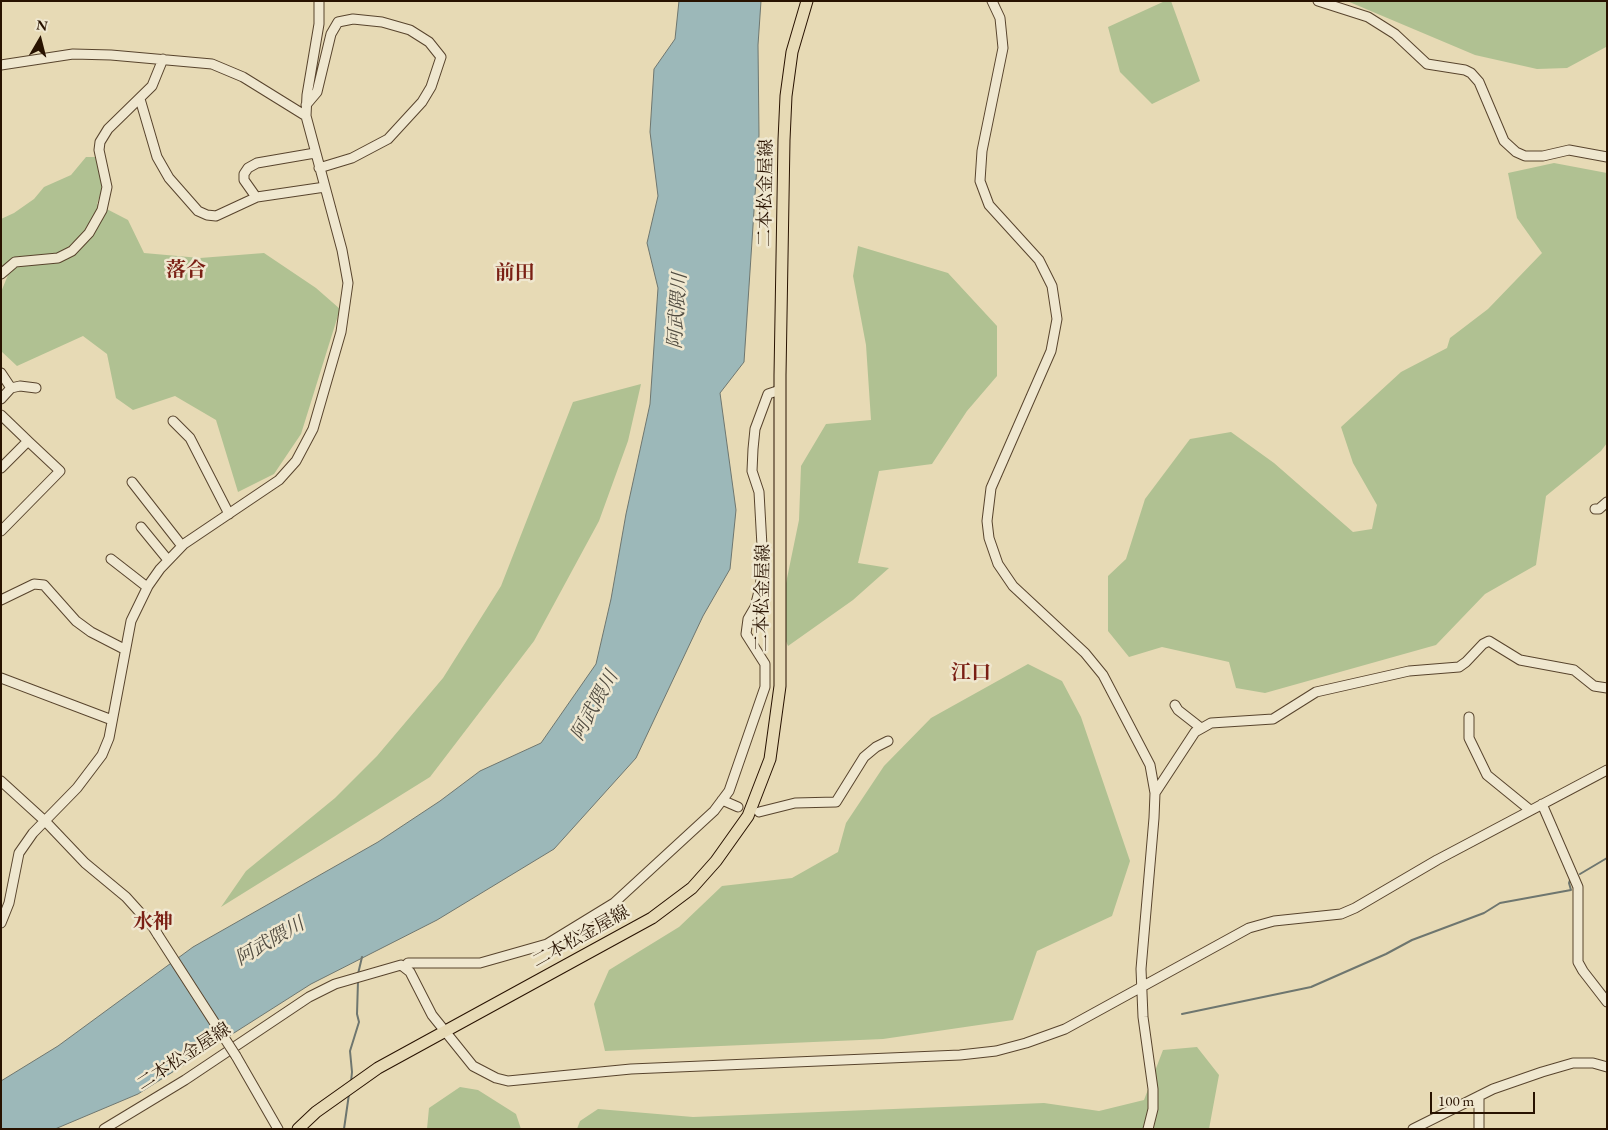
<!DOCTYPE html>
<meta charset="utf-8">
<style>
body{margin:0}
#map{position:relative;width:1608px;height:1130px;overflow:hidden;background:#e7dab5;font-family:"EB Garamond",serif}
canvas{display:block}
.frame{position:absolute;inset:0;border:2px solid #281200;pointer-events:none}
.north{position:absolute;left:15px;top:15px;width:50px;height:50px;-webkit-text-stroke:4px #efe7cf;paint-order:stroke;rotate:8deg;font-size:14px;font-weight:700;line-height:20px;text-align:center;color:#281200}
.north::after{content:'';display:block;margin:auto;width:18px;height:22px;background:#281200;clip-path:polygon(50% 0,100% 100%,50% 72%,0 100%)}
.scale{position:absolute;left:1430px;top:1092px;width:105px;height:22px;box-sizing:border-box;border:2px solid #281200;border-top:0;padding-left:6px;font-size:15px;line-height:18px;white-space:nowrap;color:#281200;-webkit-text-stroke:4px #efe7cf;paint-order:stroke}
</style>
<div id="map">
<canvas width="1608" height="1130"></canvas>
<div class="frame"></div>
<div class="north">N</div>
<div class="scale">100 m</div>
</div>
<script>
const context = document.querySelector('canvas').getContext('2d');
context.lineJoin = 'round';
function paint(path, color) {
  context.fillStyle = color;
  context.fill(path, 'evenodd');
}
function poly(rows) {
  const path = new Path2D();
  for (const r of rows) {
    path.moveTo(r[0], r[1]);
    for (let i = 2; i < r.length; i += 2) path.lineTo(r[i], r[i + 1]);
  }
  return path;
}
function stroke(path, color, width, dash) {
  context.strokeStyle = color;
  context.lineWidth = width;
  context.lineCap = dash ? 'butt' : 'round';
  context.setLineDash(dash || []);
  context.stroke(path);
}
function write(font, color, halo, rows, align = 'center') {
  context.font = font + ' "EB Garamond","Noto Serif JP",serif';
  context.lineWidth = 5;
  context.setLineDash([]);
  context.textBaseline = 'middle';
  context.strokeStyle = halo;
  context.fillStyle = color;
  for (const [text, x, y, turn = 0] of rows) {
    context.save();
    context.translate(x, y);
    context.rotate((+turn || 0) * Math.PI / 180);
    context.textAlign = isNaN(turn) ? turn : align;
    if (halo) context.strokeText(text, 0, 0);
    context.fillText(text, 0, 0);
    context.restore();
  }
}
paint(poly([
 [1165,1,1171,1,1200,81,1152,104,1120,72,1108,27],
 [1347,1,1607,1,1606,47,1567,68,1537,69,1475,55],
 [86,157,95,157,101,171,102,189,97,204,128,220,144,253,200,258,264,253,316,288,340,309,301,434,274,474,238,492,216,420,175,396,133,410,116,398,107,354,83,336,17,366,1,351,1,292,8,275,1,270,1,219,14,213,34,199,44,187,71,175],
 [1554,163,1607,173,1607,443,1601,451,1546,496,1536,565,1485,594,1436,645,1265,693,1236,688,1229,662,1162,647,1129,657,1108,631,1108,576,1126,559,1145,499,1190,439,1231,432,1274,463,1353,532,1372,529,1377,505,1353,463,1341,427,1401,372,1447,348,1450,338,1488,309,1542,253,1517,218,1508,173],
 [858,246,948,273,997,326,997,376,967,411,932,464,879,471,858,563,889,568,853,600,788,646,778,622,799,520,801,466,826,424,871,420,866,345,853,276],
 [641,384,628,441,599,521,534,641,430,777,221,907,246,871,335,798,377,756,443,678,501,586,573,402],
 [1028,664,1062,681,1081,717,1130,861,1112,916,1037,951,1013,1020,883,1039,605,1051,594,1004,609,970,679,927,722,886,792,878,838,852,846,823,884,766,931,718],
 [1197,1047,1219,1075,1209,1129,577,1129,580,1121,598,1109,693,1117,1044,1103,1099,1111,1144,1100,1163,1050],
 [460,1087,478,1090,516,1114,521,1129,427,1129,429,1108]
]), '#b0c192');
const water = poly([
 [679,1,761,1,758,45,759,135,744,362,720,393,736,510,730,569,703,616,636,758,554,849,437,920,311,984,138,1094,55,1129,1,1129,1,1081,58,1046,193,947,378,842,440,801,480,771,541,743,596,664,611,599,626,514,650,404,658,288,647,243,658,196,650,132,654,69,675,39,679,1]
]);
paint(water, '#9cb8b9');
stroke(water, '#6e766f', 1);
stroke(poly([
 [1580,874,1607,858],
 [358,974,362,957],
 [1182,1014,1311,987,1386,954,1412,940,1484,913,1500,903,1571,890,1569,883,1570,880],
 [351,1082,352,1072,350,1051,359,1022,357,1014,358,981],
 [344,1129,349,1094]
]), '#6e766f', 2);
const minor = poly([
 [992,1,1000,18,1003,48,982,151,980,181,989,205,1039,260,1052,286,1057,319,1051,351,991,488,987,521,989,538,998,564,1013,586,1085,653,1103,675,1150,765,1155,793,1154,818,1141,969,1143,1017,1153,1089,1153,1109,1148,1129],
 [1318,1,1368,17,1395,34,1427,64,1465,70,1471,73,1479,82,1504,141,1516,152,1525,156,1543,156,1569,150,1607,157],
 [1,65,73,54,111,55,212,64,243,77,306,116],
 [140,99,157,157,169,178,198,211,207,215,216,216,257,197,325,187],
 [306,105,317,92,331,34,338,22,353,19,382,22,410,30,429,42,441,57,431,87,422,102,388,139,352,158,319,168],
 [256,197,244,180,244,174,248,168,257,163,315,153],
 [1,274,15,262,58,258,72,251,89,233,102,210,107,187,99,150,100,142,108,129,152,86,163,59],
 [1,373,11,388,1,399],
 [11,388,20,386,36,388],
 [1,415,28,441],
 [173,421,190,438,229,514],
 [1,468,28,441,60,471,1,531],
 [132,482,182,546],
 [1595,509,1599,509,1607,502],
 [141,527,168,560],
 [111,559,147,587],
 [1,600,34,584,44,585,76,621,91,632,124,649],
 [1,678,112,720],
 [1175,705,1178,710,1201,728],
 [1469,717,1469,738,1487,775,1530,810],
 [1,781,46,822,85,863,126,897,153,927,158,935],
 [1155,793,1195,732,1211,723,1273,719,1316,692,1409,671,1459,667,1466,662,1483,644,1489,641,1520,660,1574,670,1594,686,1607,688],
 [722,800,738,807],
 [1542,804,1578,887,1578,962,1583,971,1607,1002],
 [759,812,795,803,836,802,864,757,876,747,888,741],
 [1,923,9,903,19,853,33,833,77,788,102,755,109,738,131,621,148,586,160,569,184,544,279,480,296,461,313,429,341,332,348,283,342,250,306,116,307,95,319,24,319,1],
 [405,966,408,963,480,963,547,944,614,903,714,811,729,791,765,687,765,664,746,634,748,619,755,607,760,587,763,564,759,492,752,471,753,449,755,429,768,394,780,390],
 [236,1056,278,1129],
 [1479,1096,1479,1129],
 [104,1129,185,1080,309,997,335,984,401,965,410,972,432,1015,473,1066,496,1078,508,1081,631,1069,960,1055,996,1051,1026,1043,1065,1029,1249,928,1274,921,1341,914,1355,908,1437,860,1607,770],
 [1413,1129,1493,1089,1542,1072,1573,1063,1593,1063,1607,1067]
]);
const major = poly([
 [298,1129,316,1112,378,1068,652,918,692,888,716,861,748,816,770,759,780,686,780,375,784,140,786,96,792,52,807,1]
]);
stroke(minor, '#58442d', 11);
stroke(major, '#281200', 13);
stroke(minor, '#efe7cf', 9);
stroke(major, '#e7dab5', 11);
const minorBridge = poly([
 [158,935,236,1056]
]);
stroke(minorBridge, '#58442d', 11, []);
stroke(minorBridge, '#efe7cf', 9);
write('18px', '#281200', '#efe7cf', [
 ["二本松金屋線",766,193,-89],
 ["二本松金屋線",763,598,-89],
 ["二本松金屋線",581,937,-29],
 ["二本松金屋線",184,1057,-33]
]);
write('italic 19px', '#514c41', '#efe7cf', [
 ["阿武隈川",678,311,-86],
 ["阿武隈川",595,706,-61],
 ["阿武隈川",270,942,-30]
]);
write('bold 20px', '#7a1f14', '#efe7cf', [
 ["落合",186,271],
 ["前田",515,274],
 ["江口",971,674],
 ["水神",153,923]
]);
</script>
